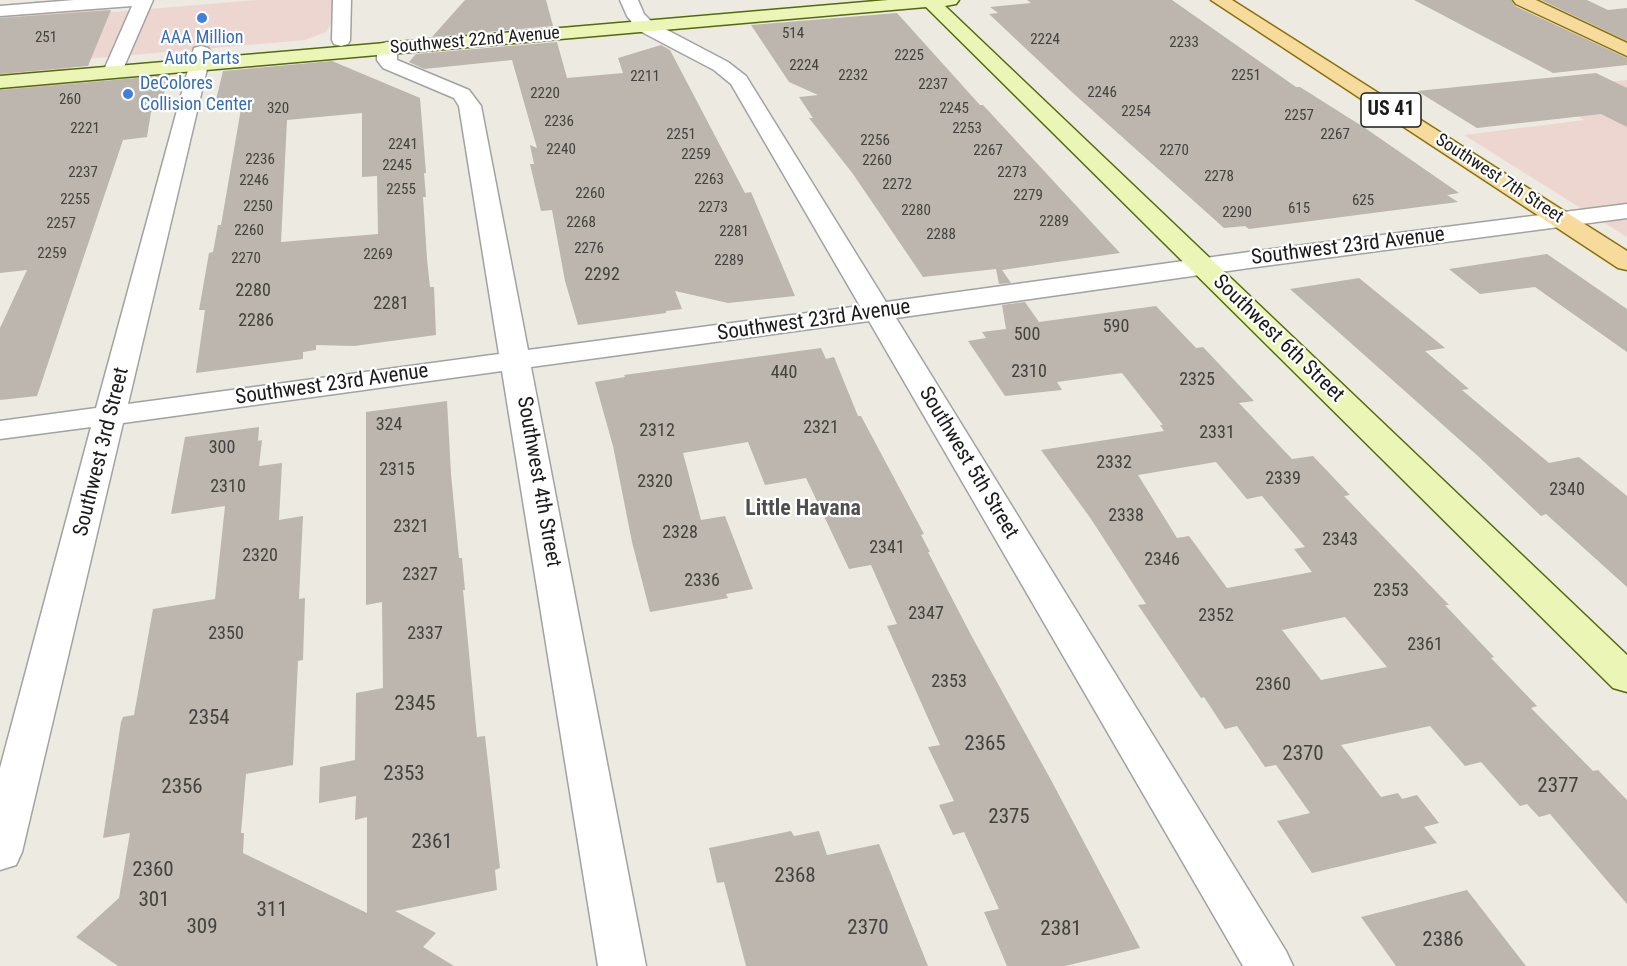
<!DOCTYPE html>
<style>
body{margin:0}
canvas{display:block;background:#eceae1}
</style>
<canvas width="1627" height="966"></canvas>
<script>
const context = document.querySelector('canvas').getContext('2d');
context.lineJoin = 'round';
function paint(path, color) {
  context.fillStyle = color;
  context.fill(path, 'evenodd');
}
function poly(rows) {
  const path = new Path2D();
  for (const r of rows) {
    path.moveTo(r[0], r[1]);
    for (let i = 2; i < r.length; i += 2) path.lineTo(r[i], r[i + 1]);
  }
  return path;
}
function stroke(path, color, width, dash) {
  context.strokeStyle = color;
  context.lineWidth = width;
  context.lineCap = dash ? 'butt' : 'round';
  context.setLineDash(dash || []);
  context.stroke(path);
}
function write(font, color, halo, rows, align = 'center') {
  context.font = font + ' "Roboto Condensed",sans-serif';
  context.lineWidth = 4.5;
  context.setLineDash([]);
  context.textBaseline = 'middle';
  context.strokeStyle = halo;
  context.fillStyle = color;
  for (const [text, x, y, turn = 0] of rows) {
    context.save();
    context.translate(x, y);
    context.rotate((+turn || 0) * Math.PI / 180);
    context.textAlign = isNaN(turn) ? turn : align;
    if (halo) context.strokeText(text, 0, 0);
    context.fillText(text, 0, 0);
    context.restore();
  }
}
paint(poly([
 [257,0,333,0,332,22,326,32,305,40,74,60,31,148,0,151,0,17,101,9,114,12],
 [1627,80,1627,237,1464,135,1585,120,1529,90]
]), '#edd5d0');
paint(poly([
 [465,0,546,0,553,26,432,37],
 [1027,0,1172,0,1296,87,1300,87,1365,128,1459,193,1447,195,1458,202,1249,229,1245,226,1224,228,1073,93,989,14,998,13,990,7,1031,3],
 [1414,0,1511,0,1515,6,1627,58,1627,65,1553,73],
 [1541,0,1587,0,1608,10,1627,8,1627,41],
 [111,10,88,66,0,74,0,18],
 [897,13,980,105,983,105,1120,253,1002,270,1011,283,999,284,996,269,923,277,853,174,809,118,813,118,799,97,818,95,789,82,751,25],
 [557,42,567,78,623,73,618,58,661,45,670,50,745,193,751,192,795,296,728,303,675,291,682,309,666,311,666,313,578,325,565,281,552,210,541,211,530,164,534,164,530,145,537,148,512,60,424,69,409,62,416,54],
 [332,61,420,98,426,173,424,173,426,197,423,197,427,259,430,287,434,287,436,335,354,346,316,345,316,350,303,352,303,359,196,373,205,310,199,310,209,253,213,252,218,225,221,225,243,97,216,100,223,71],
 [362,113,362,177,377,176,378,234,281,242,287,120],
 [1596,73,1627,88,1627,127,1601,114,1477,128,1417,91],
 [170,75,158,111,151,112,147,137,123,140,37,396,0,400,0,328,27,270,0,273,0,90],
 [1547,254,1627,309,1627,352,1535,287,1480,294,1449,269],
 [1359,278,1445,348,1425,351,1469,389,1462,390,1549,463,1579,457,1627,496,1627,587,1546,514,1541,516,1479,457,1290,289],
 [1025,302,1039,322,1156,306,1196,348,1203,347,1254,401,1239,403,1292,459,1313,456,1350,495,1344,496,1449,605,1445,605,1494,657,1491,658,1537,706,1531,708,1593,771,1598,770,1627,800,1627,904,1550,814,1539,817,1527,804,1520,806,1481,762,1465,766,1430,726,1341,745,1381,797,1398,793,1402,799,1417,795,1439,823,1424,827,1437,843,1312,873,1277,821,1310,813,1276,765,1265,767,1237,726,1225,729,1204,697,1201,698,1138,605,1146,604,1091,519,1041,450,1164,431,1160,425,1163,425,1122,373,1057,382,1062,390,1005,396,968,341,986,338,982,332,1006,329,1002,305],
 [1216,462,1247,499,1262,496,1305,547,1294,549,1312,572,1227,588,1189,536,1177,538,1138,475],
 [1345,617,1387,667,1321,680,1282,630],
 [821,348,826,359,834,357,858,416,861,416,924,534,921,535,930,552,928,552,971,635,1051,780,1140,948,1065,966,1007,966,984,912,999,909,964,832,953,835,939,805,954,801,928,747,940,745,887,626,897,624,871,565,849,569,806,478,765,485,748,442,683,453,701,520,725,516,753,589,726,594,728,598,650,612,632,542,613,446,595,382,625,377,624,375],
 [447,401,451,474,459,558,462,558,465,590,463,590,477,737,485,736,500,868,495,870,497,890,395,911,436,933,423,947,454,966,118,966,76,937,119,898,130,833,103,838,121,722,123,717,134,715,153,609,215,599,225,506,171,514,185,437,259,427,258,441,262,440,259,466,282,463,279,520,303,516,299,599,305,598,303,660,298,661,293,765,246,774,241,833,244,833,243,853,367,913,367,817,355,820,356,796,319,803,320,767,355,760,356,693,383,688,382,602,366,605,366,412],
 [791,831,794,836,819,831,827,855,879,844,928,966,746,966,724,882,717,883,709,848],
 [1467,890,1526,966,1396,966,1361,917]
]), '#bcb6ae');
const street = poly([
 [74,0,153,0,120,76,106,76,103,72,132,6,0,16,0,6,74,0],
 [333,0,351,0,350,40,348,44,341,46,334,44,332,40,333,0],
 [620,0,638,0,644,14,652,22,728,62,746,76,886,302,1249,252,1627,204,1627,218,1249,268,896,318,1286,951,1293,966,1243,966,869,321,531,367,646,966,598,966,502,371,123,423,22,852,16,865,0,870,0,768,91,427,0,439,0,421,96,408,194,48,201,46,208,48,211,52,128,404,499,354,459,106,454,98,383,68,377,60,377,48,380,44,387,42,394,44,397,48,397,60,469,90,481,106,528,350,860,306,731,84,714,70,638,30,627,16,620,0]
]);
const secondary = poly([
 [888,0,959,0,956,4,945,6,1627,655,1627,692,1613,688,926,7,0,88,0,76,888,0]
]);
const primary = poly([
 [1211,0,1232,0,1627,251,1627,270,1618,268,1211,0],
 [1513,0,1536,0,1627,43,1627,56,1516,4,1513,0]
]);
stroke(street, '#a2a2a2', 3);
stroke(secondary, '#546a0a', 3);
stroke(primary, '#8a7008', 3);
paint(street, '#fff');
paint(secondary, '#eaf5b6');
paint(primary, '#f6db9c');
for (const [x, y, r, color] of [
 [202,18,6,"#3f7fe0"],
 [128,94,6,"#3f7fe0"]
]) {
  const dot = new Path2D();
  dot.arc(x, y, r, 0, 2 * Math.PI);
  context.fillStyle = color;
  context.fill(dot);
  stroke(dot, '#fff', 2);
}
write('15px', '#434240', null, [
 ["514",793,34],
 ["251",46,38],
 ["2224",1045,40],
 ["2233",1184,43],
 ["2225",909,56],
 ["2224",804,66],
 ["2232",853,76],
 ["2251",1246,76],
 ["2211",645,77],
 ["2237",933,85],
 ["2246",1102,93],
 ["2220",545,94],
 ["260",70,100],
 ["320",278,109],
 ["2245",954,109],
 ["2254",1136,112],
 ["2257",1299,116],
 ["2236",559,122],
 ["2221",85,129],
 ["2253",967,129],
 ["2251",681,135],
 ["2267",1335,135],
 ["2256",875,141],
 ["2241",403,145],
 ["2240",561,150],
 ["2267",988,151],
 ["2270",1174,151],
 ["2259",696,155],
 ["2236",260,160],
 ["2260",877,161],
 ["2245",397,166],
 ["2237",83,173],
 ["2273",1012,173],
 ["2278",1219,177],
 ["2263",709,180],
 ["2246",254,181],
 ["2272",897,185],
 ["2255",401,190],
 ["2260",590,194],
 ["2279",1028,196],
 ["2255",75,200],
 ["625",1363,201],
 ["2250",258,207],
 ["2273",713,208],
 ["615",1299,209],
 ["2280",916,211],
 ["2290",1237,213],
 ["2289",1054,222],
 ["2268",581,223],
 ["2257",61,224],
 ["2260",249,231],
 ["2281",734,232],
 ["2288",941,235],
 ["2276",589,249],
 ["2259",52,254],
 ["2269",378,255],
 ["2270",246,259],
 ["2289",729,261]
]);
write('18px', '#366cbe', '#fff', [
 ["AAA Million",202,38],
 ["Auto Parts",202,59],
 ["DeColores",140,84,"left"],
 ["Collision Center",140,105,"left"]
]);
write('18px', '#1b1b1b', '#fff', [
 ["Southwest 22nd Avenue",475,41,-5],
 ["Southwest 7th Street",1499,179,33]
]);
write('18px', '#434240', null, [
 ["2292",602,275],
 ["2280",253,291],
 ["2281",391,304],
 ["2286",256,321],
 ["590",1116,327],
 ["500",1027,335],
 ["2310",1029,372],
 ["440",784,373],
 ["2325",1197,380],
 ["324",389,425],
 ["2321",821,428],
 ["2312",657,431],
 ["2331",1217,433],
 ["300",222,448],
 ["2332",1114,463],
 ["2315",397,470],
 ["2339",1283,479],
 ["2320",655,482],
 ["2310",228,487],
 ["2340",1567,490],
 ["2338",1126,516],
 ["2321",411,527],
 ["2328",680,533],
 ["2343",1340,540],
 ["2341",887,548],
 ["2320",260,556],
 ["2346",1162,560],
 ["2327",420,575],
 ["2336",702,581],
 ["2353",1391,591],
 ["2347",926,614],
 ["2352",1216,616],
 ["2350",226,634],
 ["2337",425,634],
 ["2361",1425,645],
 ["2353",949,682],
 ["2360",1273,685]
]);
for (const [x, y, w] of [
 [1391,110,60]
]) {
  const box = new Path2D();
  box.roundRect(x - w / 2, y - 17, w, 34, 4.5);
  context.fillStyle = '#fff';
  context.fill(box);
  stroke(box, '#1b1b1b', 1.5);
}
write('bold 20px', '#1b1b1b', null, [
 ["US 41",1391,110]
]);
write('21px', '#1b1b1b', '#fff', [
 ["Southwest 23rd Avenue",1348,247,-7],
 ["Southwest 23rd Avenue",814,321,-8],
 ["Southwest 6th Street",1278,339,44],
 ["Southwest 23rd Avenue",332,385,-8],
 ["Southwest 3rd Street",102,452,-76],
 ["Southwest 5th Street",968,463,59],
 ["Southwest 4th Street",538,482,80]
]);
write('21px', '#434240', null, [
 ["2345",415,705],
 ["2354",209,719],
 ["2365",985,745],
 ["2370",1303,755],
 ["2353",404,775],
 ["2377",1558,787],
 ["2356",182,788],
 ["2375",1009,818],
 ["2361",432,843],
 ["2360",153,871],
 ["2368",795,877],
 ["301",154,901],
 ["311",272,911],
 ["309",202,928],
 ["2370",868,929],
 ["2381",1061,930],
 ["2386",1443,941]
]);
write('bold 22px', '#4e4e4e', '#fff', [
 ["Little Havana",803,509]
]);
</script>
